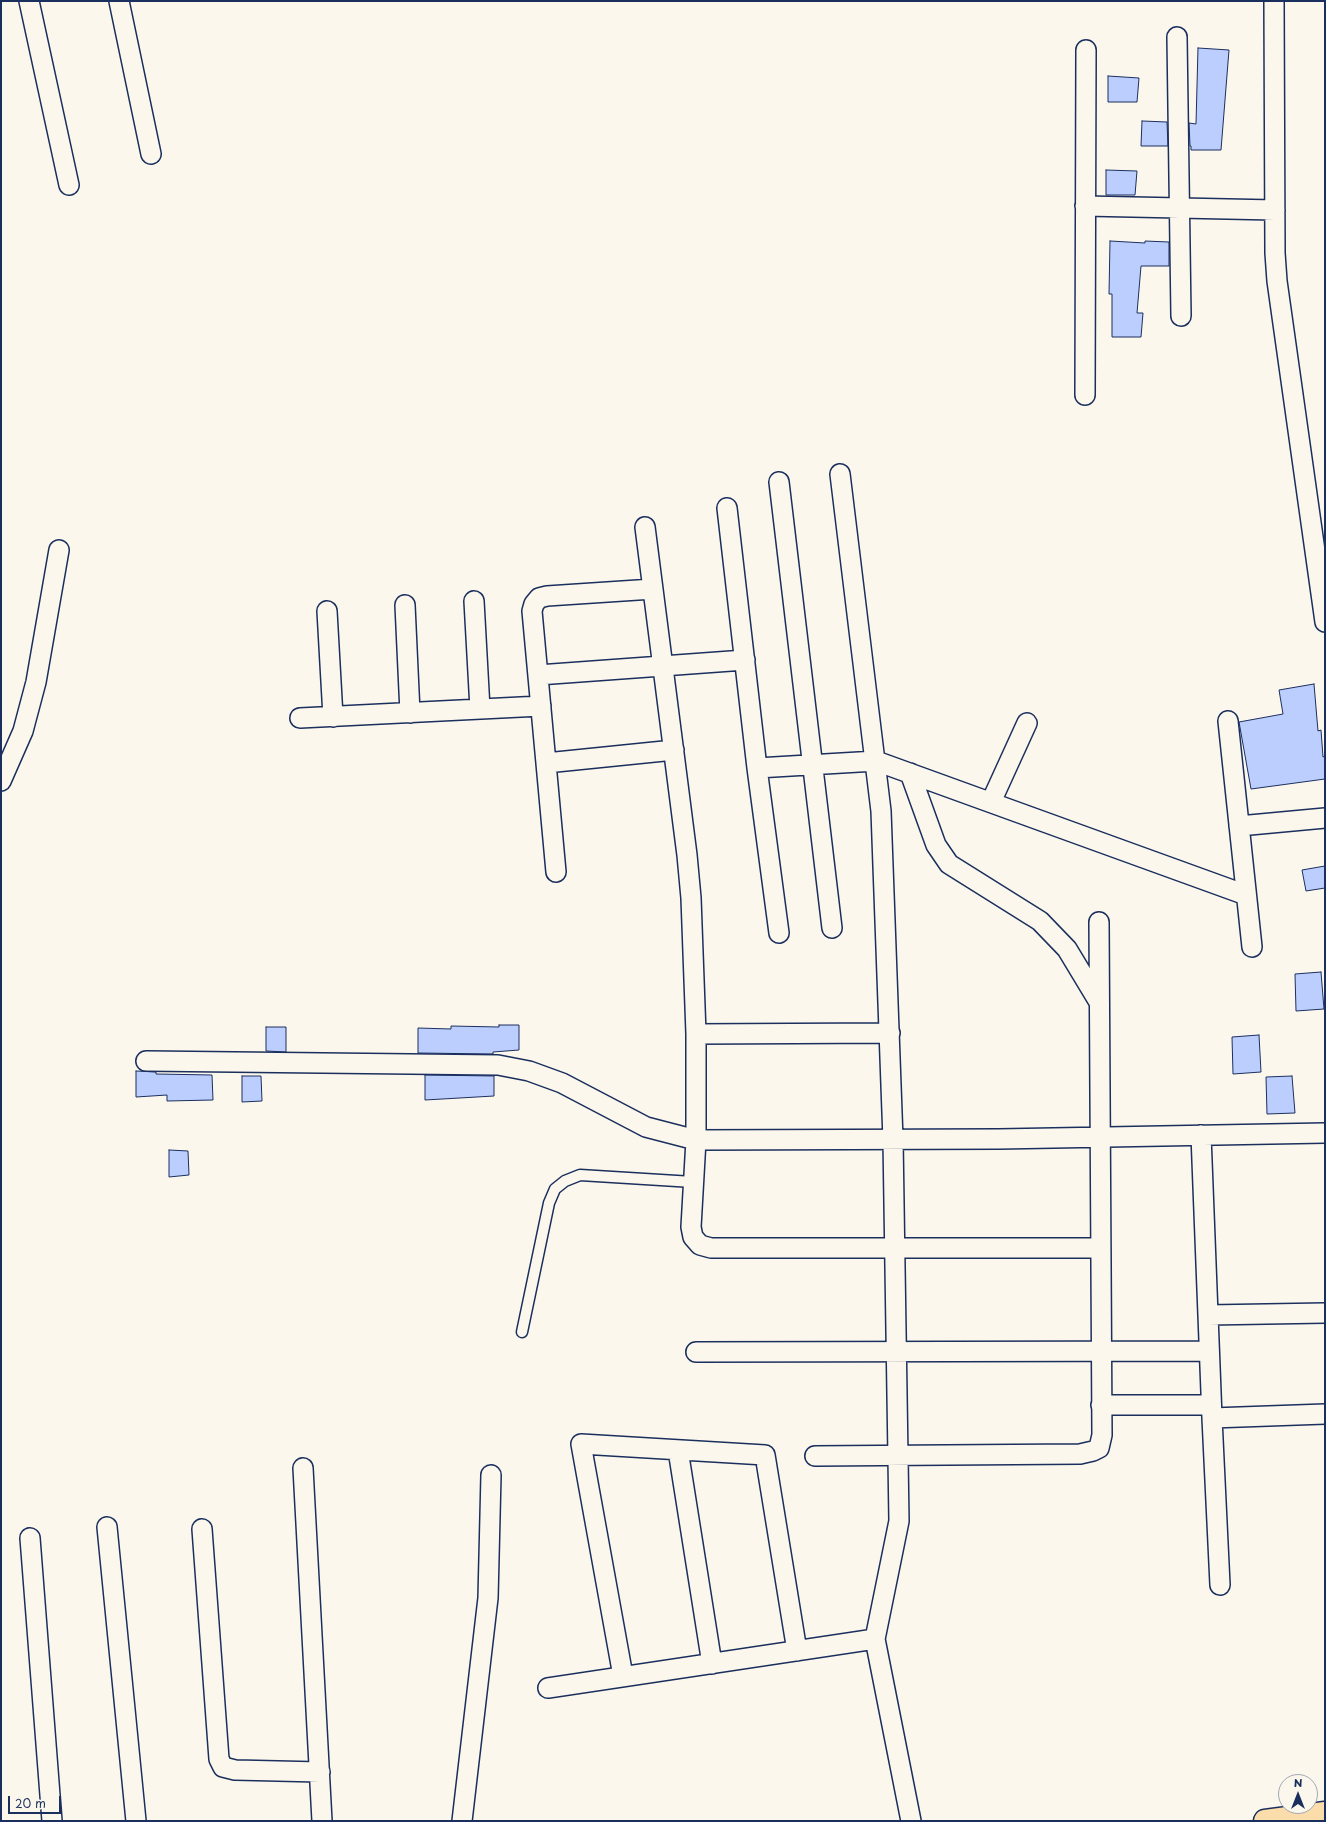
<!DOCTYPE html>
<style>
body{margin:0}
#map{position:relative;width:1326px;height:1822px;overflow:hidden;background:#fbf7ec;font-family:"Playpen Sans",sans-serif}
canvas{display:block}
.frame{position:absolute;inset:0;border:2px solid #1b2f5e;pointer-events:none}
.north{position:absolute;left:1278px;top:1774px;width:40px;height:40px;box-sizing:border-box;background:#fbf7ec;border:1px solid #a1a7b3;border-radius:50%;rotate:0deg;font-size:11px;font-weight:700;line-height:16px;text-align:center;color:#1b2f5e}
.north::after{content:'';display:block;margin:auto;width:14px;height:18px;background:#1b2f5e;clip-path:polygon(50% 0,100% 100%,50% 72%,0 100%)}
.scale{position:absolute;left:8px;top:1796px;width:53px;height:18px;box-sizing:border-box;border:2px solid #1b2f5e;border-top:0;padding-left:5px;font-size:12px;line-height:14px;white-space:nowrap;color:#1b2f5e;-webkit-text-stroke:3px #fbf7ec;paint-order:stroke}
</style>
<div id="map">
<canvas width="1326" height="1822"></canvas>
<div class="frame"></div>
<div class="north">N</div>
<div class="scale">20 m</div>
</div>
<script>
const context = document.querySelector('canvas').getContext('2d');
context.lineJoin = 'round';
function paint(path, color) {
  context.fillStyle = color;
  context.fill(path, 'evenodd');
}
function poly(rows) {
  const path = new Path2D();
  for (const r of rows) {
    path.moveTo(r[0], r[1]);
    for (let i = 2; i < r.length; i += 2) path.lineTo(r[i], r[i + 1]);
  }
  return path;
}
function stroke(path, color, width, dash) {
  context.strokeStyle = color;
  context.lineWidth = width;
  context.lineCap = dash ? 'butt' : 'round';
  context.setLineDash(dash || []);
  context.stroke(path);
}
const building = poly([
 [1198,48,1229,50,1221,150,1191,150,1191,146,1190,146,1189,123,1196,124,1198,48],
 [1108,76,1139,78,1137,102,1108,102,1108,76],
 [1142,121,1167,122,1168,146,1141,146,1142,121],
 [1106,170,1137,171,1135,195,1106,195,1106,170],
 [1110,241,1145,243,1145,241,1169,242,1169,266,1141,266,1137,313,1143,313,1141,337,1112,337,1112,294,1109,294,1110,241],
 [1314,684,1318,731,1321,730,1323,757,1325,756,1325,779,1251,789,1239,722,1283,714,1279,690,1314,684],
 [1325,866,1325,888,1306,891,1302,870,1325,866],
 [1321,972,1324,1009,1296,1011,1295,974,1321,972],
 [499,1025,519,1025,519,1050,493,1052,493,1054,418,1053,418,1028,451,1029,451,1026,499,1027,499,1025],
 [266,1027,286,1027,286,1052,266,1051,266,1027],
 [1259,1035,1261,1072,1233,1074,1232,1037,1259,1035],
 [136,1071,156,1072,156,1074,212,1075,213,1100,167,1101,167,1095,136,1097,136,1071],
 [425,1075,494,1076,494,1096,425,1100,425,1075],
 [242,1076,261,1076,262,1101,242,1102,242,1076],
 [1292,1076,1295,1113,1267,1114,1266,1077,1292,1076],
 [169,1150,188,1151,189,1175,169,1177,169,1150]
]);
paint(building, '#bccefe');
stroke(building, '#1b2f5e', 1);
const service = poly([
 [522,1332,549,1203,555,1189,565,1181,580,1175,693,1182]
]);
const minor = poly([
 [29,1,69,185],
 [119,1,151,154],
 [1274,1,1275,253,1277,281,1325,622],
 [1177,37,1181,316],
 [1085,206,1275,210],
 [1085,395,1086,50],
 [840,474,881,811,893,1140,899,1521,875,1639,911,1821],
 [779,482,832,928],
 [727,508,757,768,779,933],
 [645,527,687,855,691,898,696,1034,696,1140,691,1227,693,1237,700,1245,711,1248,1100,1248],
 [474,601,480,709],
 [405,605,410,713],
 [327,611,333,717],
 [538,675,745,660],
 [300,718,541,706],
 [1228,721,1252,947],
 [546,763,674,750],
 [757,768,876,761,1246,895],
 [910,773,936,845,949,864,1040,921,1067,949,1099,1002],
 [1,781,23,731,36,682,59,550],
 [991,802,1027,723],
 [1239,826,1325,818],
 [556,872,532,611,534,604,539,598,547,596,653,589],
 [696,1034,890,1033],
 [146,1061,498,1065,529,1071,562,1083,646,1127,696,1140,999,1139,1325,1133],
 [1201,1135,1212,1418,1325,1414],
 [1208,1315,1325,1313],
 [696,1352,1209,1351],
 [1101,1405,1211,1405],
 [1212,1418,1220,1585],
 [678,1450,712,1664],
 [815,1456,1080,1454,1093,1451,1099,1448,1102,1435,1099,922],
 [303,1468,322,1821],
 [107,1527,136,1821],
 [202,1529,219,1759,223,1767,235,1770,320,1772],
 [30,1538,52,1821],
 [623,1676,581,1444,765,1455,797,1651],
 [548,1688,875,1639],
 [462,1821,488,1598,491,1475]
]);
const trunk = poly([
 [1265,1821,1325,1813]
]);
stroke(service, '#1b2f5e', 13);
stroke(minor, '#1b2f5e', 22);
stroke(trunk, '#1b2f5e', 25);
stroke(service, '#fbf7ec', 10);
stroke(minor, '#fbf7ec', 19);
stroke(trunk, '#faddab', 22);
</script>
